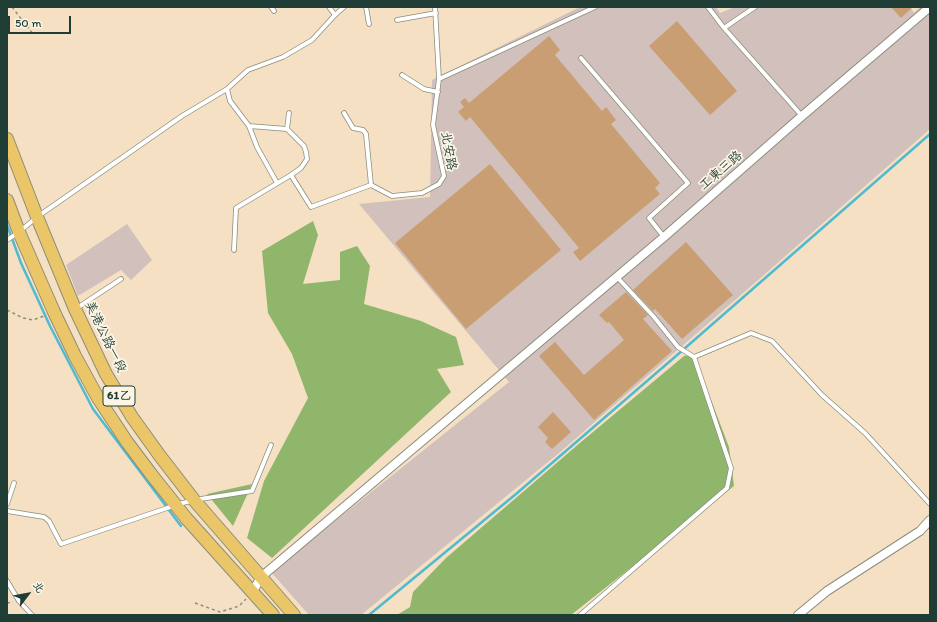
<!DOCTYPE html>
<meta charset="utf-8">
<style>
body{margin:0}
#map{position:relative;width:937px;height:622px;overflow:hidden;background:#f5e0c4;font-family:Itim,"LXGW WenKai TC",sans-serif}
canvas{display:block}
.frame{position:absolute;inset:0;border:8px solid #1f3d34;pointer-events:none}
.north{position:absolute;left:8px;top:574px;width:40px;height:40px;-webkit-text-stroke:3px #fcf5e5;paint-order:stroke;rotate:58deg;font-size:11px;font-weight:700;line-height:16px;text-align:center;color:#1f3d34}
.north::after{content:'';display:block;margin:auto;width:14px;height:18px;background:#1f3d34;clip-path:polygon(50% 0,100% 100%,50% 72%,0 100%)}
.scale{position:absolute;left:8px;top:16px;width:63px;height:18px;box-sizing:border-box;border:2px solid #1f3d34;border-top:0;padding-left:5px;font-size:12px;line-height:14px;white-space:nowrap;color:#1f3d34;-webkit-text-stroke:3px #fcf5e5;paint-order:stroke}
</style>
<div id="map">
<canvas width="937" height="622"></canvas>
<div class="frame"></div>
<div class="north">北</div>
<div class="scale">50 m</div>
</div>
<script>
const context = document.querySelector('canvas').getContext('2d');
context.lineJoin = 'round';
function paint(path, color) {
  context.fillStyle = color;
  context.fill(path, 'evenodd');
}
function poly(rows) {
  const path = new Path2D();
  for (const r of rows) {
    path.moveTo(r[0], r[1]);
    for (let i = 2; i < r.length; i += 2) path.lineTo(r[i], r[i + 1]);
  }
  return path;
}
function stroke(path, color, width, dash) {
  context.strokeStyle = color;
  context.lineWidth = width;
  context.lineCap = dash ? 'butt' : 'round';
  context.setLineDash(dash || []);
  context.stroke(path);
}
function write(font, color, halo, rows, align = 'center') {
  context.font = font + ' Itim,"LXGW WenKai TC",sans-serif';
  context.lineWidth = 3.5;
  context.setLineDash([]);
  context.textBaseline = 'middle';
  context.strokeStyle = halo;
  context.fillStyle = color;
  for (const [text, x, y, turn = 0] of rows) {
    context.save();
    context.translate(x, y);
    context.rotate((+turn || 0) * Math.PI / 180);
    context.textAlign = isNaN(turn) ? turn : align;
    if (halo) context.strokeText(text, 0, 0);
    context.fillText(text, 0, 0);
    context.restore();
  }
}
paint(poly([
 [580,7,716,7,720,13,735,7,910,7,914,13,920,7,930,7,930,129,765,274,559,453,361,615,309,615,271,572,509,382,359,204,430,197,432,80],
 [127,224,152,260,131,280,121,270,78,296,66,265]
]), '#d1c0bc');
paint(poly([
 [313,221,318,235,303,284,340,280,340,252,357,246,370,266,364,304,421,321,456,337,464,365,437,369,451,392,272,558,247,538,264,481,308,398,292,354,268,313,262,251],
 [694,355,729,447,734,486,571,615,397,615,410,607,413,592,446,558,581,442,684,356],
 [252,484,233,526,207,494]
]), '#90b66c');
stroke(poly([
 [7,225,21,263,50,326,93,409,181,526],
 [369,615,516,494,676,356,930,134]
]), '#51bace', 2.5);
paint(poly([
 [891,7,913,7,901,18],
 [677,21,737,91,710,115,649,46],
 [549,36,560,50,555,55,602,111,606,107,616,120,611,124,660,183,655,188,660,194,580,261,573,252,579,248,470,117,466,121,458,112,464,107,460,102,465,98,469,103],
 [490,164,561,250,466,329,395,243],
 [686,242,733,295,682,339,655,309,653,311,633,290],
 [626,292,648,315,643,319,672,351,594,420,539,356,555,342,584,375,624,340,609,322,607,323,599,315],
 [553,412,571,432,552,449,545,442,548,438,538,427]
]), '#ca9e73');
const service = poly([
 [271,7,274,11],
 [329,7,335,15],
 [344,7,335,15,312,40,283,57,248,70,227,89,230,101,249,126,287,129,304,146,306,152,307,159,301,168,291,175,311,207,371,185,392,196,422,193,439,184,444,176,433,125,439,79,435,7],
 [366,7,369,24],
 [708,7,724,28,802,116],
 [397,20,436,13],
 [724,28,755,7],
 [581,58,688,183,649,218,664,237],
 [402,75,424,89,438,92],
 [439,79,595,7],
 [344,113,353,128,363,130,366,134,371,185],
 [249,126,257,147,277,183],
 [287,129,289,113],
 [7,240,19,232,37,217,182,116,227,89],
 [234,250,236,208,291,175],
 [77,308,121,279],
 [694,357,751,333,772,341,822,395,865,433,930,504],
 [7,504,14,483],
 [7,511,44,517,49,521,61,544,176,505,194,500,252,491,271,445],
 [7,581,19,601,32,615],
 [580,615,727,488,731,468,694,357,678,347,654,317,617,277]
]);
const minor = poly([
 [252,593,261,577,664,237,802,116,930,7],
 [798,615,827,591,920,531,930,520]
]);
const primary = poly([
 [7,139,37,217,75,309,106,374,132,417,160,456,194,500,294,615],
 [7,200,19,232,54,312,75,356,98,398,127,442,151,474,186,518,273,615]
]);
stroke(service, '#8a8e7c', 5.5);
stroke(minor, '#8a8e7c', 10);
stroke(primary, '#8a8e7c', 14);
stroke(poly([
 [12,7,33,34],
 [7,310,23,318,33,320,44,316],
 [7,603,13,602],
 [195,603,220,612,239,606,246,599]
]), '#8a8e7c', 1.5, [3, 3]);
stroke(service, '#fff', 4);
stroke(minor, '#fff', 8);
stroke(primary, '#ebc669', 12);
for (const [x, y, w] of [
 [119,396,32]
]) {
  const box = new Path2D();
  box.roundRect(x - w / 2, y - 10, w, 20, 3);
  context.fillStyle = '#fcf5e5';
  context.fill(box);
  stroke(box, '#1f3d34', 1);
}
write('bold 12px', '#1f3d34', null, [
 ["61乙",119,396]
]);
write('13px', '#1f3d34', '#fcf5e5', [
 ["北安路",448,151,80],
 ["工東三路",721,171,-41],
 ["美港公路一段",105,337,64]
]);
</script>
